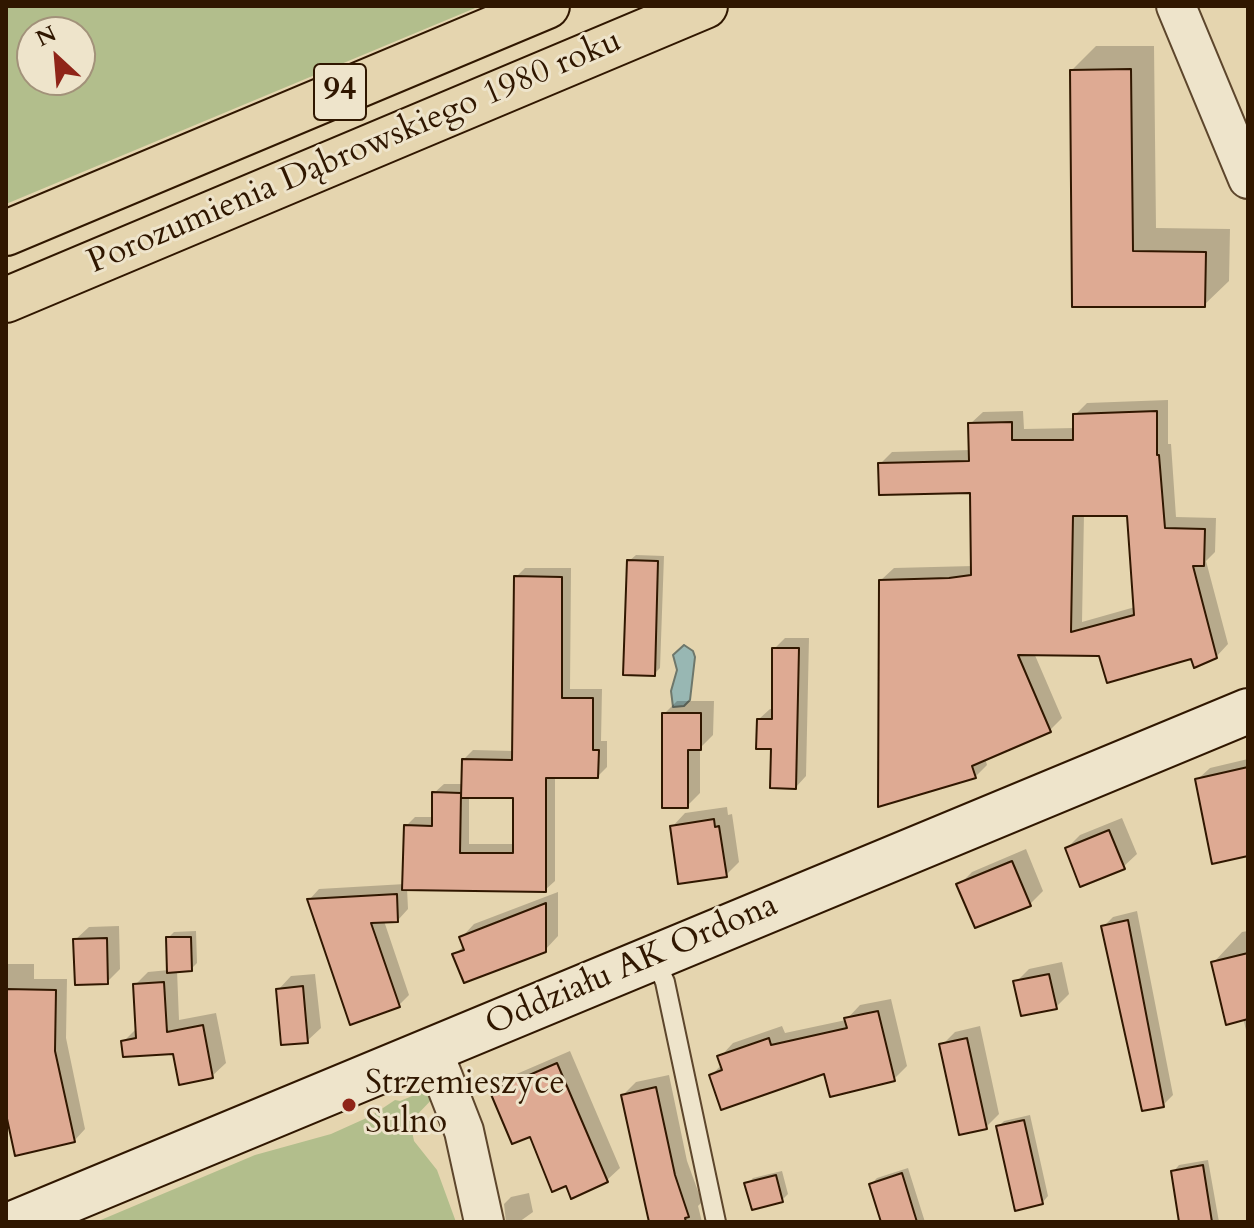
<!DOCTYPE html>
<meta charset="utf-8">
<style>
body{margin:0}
#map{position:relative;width:1254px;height:1228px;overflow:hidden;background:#e5d5af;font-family:Cardo,serif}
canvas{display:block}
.frame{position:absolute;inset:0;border:8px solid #301700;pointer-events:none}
.north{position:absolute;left:16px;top:16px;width:80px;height:80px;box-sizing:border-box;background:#eee4cb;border:2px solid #a2927a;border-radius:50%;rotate:334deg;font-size:22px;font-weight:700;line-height:32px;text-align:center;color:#301700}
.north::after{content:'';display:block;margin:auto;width:28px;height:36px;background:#8f2418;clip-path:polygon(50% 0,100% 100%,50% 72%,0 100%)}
</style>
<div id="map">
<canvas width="1254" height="1228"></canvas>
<div class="frame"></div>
<div class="north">N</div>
</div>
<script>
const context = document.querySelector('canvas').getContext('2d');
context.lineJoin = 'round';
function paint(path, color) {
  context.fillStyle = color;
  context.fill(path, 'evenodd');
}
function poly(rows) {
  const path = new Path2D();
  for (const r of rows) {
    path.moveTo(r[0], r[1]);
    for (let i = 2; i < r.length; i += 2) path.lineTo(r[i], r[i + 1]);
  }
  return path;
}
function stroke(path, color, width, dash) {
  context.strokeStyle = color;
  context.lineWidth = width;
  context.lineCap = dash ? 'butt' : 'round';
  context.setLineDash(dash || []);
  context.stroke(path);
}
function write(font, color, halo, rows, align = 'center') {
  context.font = font + ' Cardo,serif';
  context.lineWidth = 6;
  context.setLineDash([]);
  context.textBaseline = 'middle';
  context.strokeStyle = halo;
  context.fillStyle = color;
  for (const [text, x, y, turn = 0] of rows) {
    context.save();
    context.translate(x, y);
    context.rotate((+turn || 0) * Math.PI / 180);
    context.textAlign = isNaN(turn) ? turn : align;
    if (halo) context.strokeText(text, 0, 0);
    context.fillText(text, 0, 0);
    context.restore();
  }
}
paint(poly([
 [6,6,480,6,6,204],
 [80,32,80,80,32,80,32,32],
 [434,1087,437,1094,415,1117,412,1131,414,1141,437,1170,456,1222,96,1222,255,1155,331,1134,371,1116,395,1100,400,1101]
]), '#b2be8c');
const water = poly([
 [684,645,693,651,695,657,690,700,684,706,673,707,671,691,677,670,673,655,684,645]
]);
paint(water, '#98b7b3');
stroke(water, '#6e776b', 2);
paint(poly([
 [1096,46,1154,46,1156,228,1230,229,1229,281,1204,305,1074,305,1072,70],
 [1168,400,1168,444,1171,444,1176,517,1216,518,1215,552,1206,561,1228,644,1216,657,1034,653,1062,718,1050,730,985,758,987,765,975,777,881,580,894,568,973,566,972,491,880,464,892,452,971,450,970,424,983,412,1023,411,1024,429,1075,428,1075,415,1087,403],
 [1084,514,1128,514,1135,607,1082,622],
 [636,555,664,556,660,668,654,674,629,561],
 [525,568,571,568,570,689,602,689,601,741,607,741,607,767,598,776,555,776,555,881,545,890,407,888,408,909,398,920,384,921,409,995,398,1006,309,900,319,889,405,884,406,826,415,817,434,817,434,793,444,784,463,784,463,760,473,750,514,751,516,577],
 [469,796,515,796,515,844,469,844],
 [785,638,809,638,806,776,796,787,759,719,770,709,774,709,774,649],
 [677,701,714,701,713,735,700,748,700,793,687,806,664,714],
 [1248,759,1248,854,1198,779,1210,768],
 [727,807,728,815,732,814,739,862,726,875,672,827,685,813],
 [1122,818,1137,854,1123,867,1067,848,1080,835],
 [1026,849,1043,891,1030,904,959,885,972,872],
 [558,892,558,936,545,950,455,955,464,945,461,938,474,924],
 [1137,911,1173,1095,1163,1105,1104,926,1113,917],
 [119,926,120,969,107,982,75,940,89,927],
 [196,931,197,963,191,969,177,970,179,1020,216,1013,226,1063,212,1076,175,1052,123,1042,137,1028,135,985,148,972,169,970,168,938,174,932],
 [1248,931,1248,1029,1246,1030,1243,1018,1214,962,1242,932],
 [1062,962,1069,994,1056,1007,1016,982,1029,969],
 [6,964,34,964,34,979,67,979,66,1038,85,1129,74,1141,6,1104],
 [315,974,321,1028,307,1041,278,990,291,976],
 [891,999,907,1066,894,1079,826,1071,711,1076,722,1064,720,1057,733,1043,782,1026,785,1033,846,1020,860,1005],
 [980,1026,999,1114,986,1127,942,1045,955,1032],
 [570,1051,620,1168,607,1180,531,1134,492,1092,505,1079],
 [669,1075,687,1161,702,1202,698,1206,702,1222,651,1222,623,1095,636,1082],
 [1030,1115,1048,1196,1042,1203,998,1127,1004,1121],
 [1208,1160,1219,1222,1181,1222,1173,1172,1179,1165],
 [908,1168,925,1222,883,1222,871,1184,877,1178],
 [782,1171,788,1194,782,1200,747,1184,753,1178],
 [529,1193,533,1212,519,1222,506,1222,504,1204,511,1197]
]), '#0003');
const building = poly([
 [1131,69,1133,251,1206,252,1205,307,1072,307,1070,70,1131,69],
 [1157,411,1157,455,1159,455,1165,528,1205,529,1204,566,1193,566,1217,658,1194,668,1191,659,1107,683,1099,656,1018,655,1051,732,972,766,976,778,878,807,879,580,949,578,971,575,970,493,879,495,878,463,969,461,968,423,1012,422,1012,440,1073,440,1073,414,1157,411],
 [1073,516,1127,516,1134,615,1071,632,1073,516],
 [627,560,658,561,655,676,623,675,627,560],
 [514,576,562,577,562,698,593,698,593,750,599,750,598,778,546,778,546,892,402,890,404,825,432,826,432,792,461,793,460,853,513,853,513,798,461,798,462,759,512,760,514,576],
 [772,648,799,648,796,789,770,788,771,749,756,749,757,719,772,719,772,648],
 [662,713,701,713,701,750,688,750,688,808,662,808,662,713],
 [1248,767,1248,856,1212,864,1195,779,1248,767],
 [714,819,715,827,719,826,727,877,678,884,670,826,714,819],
 [1109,830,1125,869,1080,887,1065,848,1109,830],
 [1012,861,1031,906,975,928,956,884,1012,861],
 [397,894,398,922,371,923,400,1007,350,1025,307,899,397,894],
 [546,903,546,952,464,983,452,954,464,950,459,937,546,903],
 [1128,920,1164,1107,1142,1111,1101,926,1128,920],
 [166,937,191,937,192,971,167,973,166,937],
 [107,938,108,984,75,985,73,939,107,938],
 [1248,953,1248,1019,1226,1025,1211,962,1248,953],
 [1049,974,1057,1009,1021,1016,1013,981,1049,974],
 [164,982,167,1032,203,1025,213,1078,179,1085,173,1054,123,1057,121,1041,136,1038,133,984,164,982],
 [303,986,308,1043,281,1045,276,989,303,986],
 [6,989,56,990,55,1051,75,1142,15,1156,6,1114,6,989],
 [878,1011,895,1081,830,1097,824,1074,721,1110,709,1075,722,1070,717,1056,769,1038,771,1045,847,1028,844,1018,878,1011],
 [967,1038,987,1129,959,1135,939,1044,967,1038],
 [557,1063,608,1182,571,1199,566,1186,552,1192,530,1137,512,1144,490,1092,557,1063],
 [656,1087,675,1175,689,1217,685,1218,686,1222,649,1222,637,1168,621,1095,656,1087],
 [1024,1120,1043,1204,1015,1211,996,1126,1024,1120],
 [1203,1165,1212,1222,1179,1222,1171,1171,1203,1165],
 [902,1173,917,1222,881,1222,869,1184,902,1173],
 [776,1175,783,1202,752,1210,744,1183,776,1175]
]);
paint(building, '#deaa93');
stroke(building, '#301700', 2);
const lane = poly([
 [654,957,665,982,716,1222]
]);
const street = poly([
 [1176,6,1248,179],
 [432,1049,464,1131,484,1222]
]);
const secondary = poly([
 [17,1222,1248,711]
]);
const primary = poly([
 [6,233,547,6],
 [6,300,705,6]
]);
stroke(lane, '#5d462c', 22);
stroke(street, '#5d462c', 42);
stroke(secondary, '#301700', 48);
stroke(primary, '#301700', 48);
stroke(lane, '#eee4cb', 18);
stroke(street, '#eee4cb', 38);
stroke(secondary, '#eee4cb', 44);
stroke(primary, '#e5d5af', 44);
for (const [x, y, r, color] of [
 [349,1105,8,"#8f2418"]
]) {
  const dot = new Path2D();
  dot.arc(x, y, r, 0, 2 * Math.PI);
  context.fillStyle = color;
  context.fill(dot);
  stroke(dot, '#eee4cb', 3);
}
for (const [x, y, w] of [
 [340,92,52]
]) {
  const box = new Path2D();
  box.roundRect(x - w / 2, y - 28, w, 56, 6);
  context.fillStyle = '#eee4cb';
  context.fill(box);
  stroke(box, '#301700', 2);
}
write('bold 32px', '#301700', null, [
 ["94",340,92]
]);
write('34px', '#301700', '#eee4cb', [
 ["Porozumienia Dąbrowskiego 1980 roku",355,153,-23],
 ["Oddziału AK Ordona",632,966,-23]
]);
write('34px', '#301700', '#eee4cb', [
 ["Strzemieszyce",365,1085],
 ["Sulno",365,1124]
], 'left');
</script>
